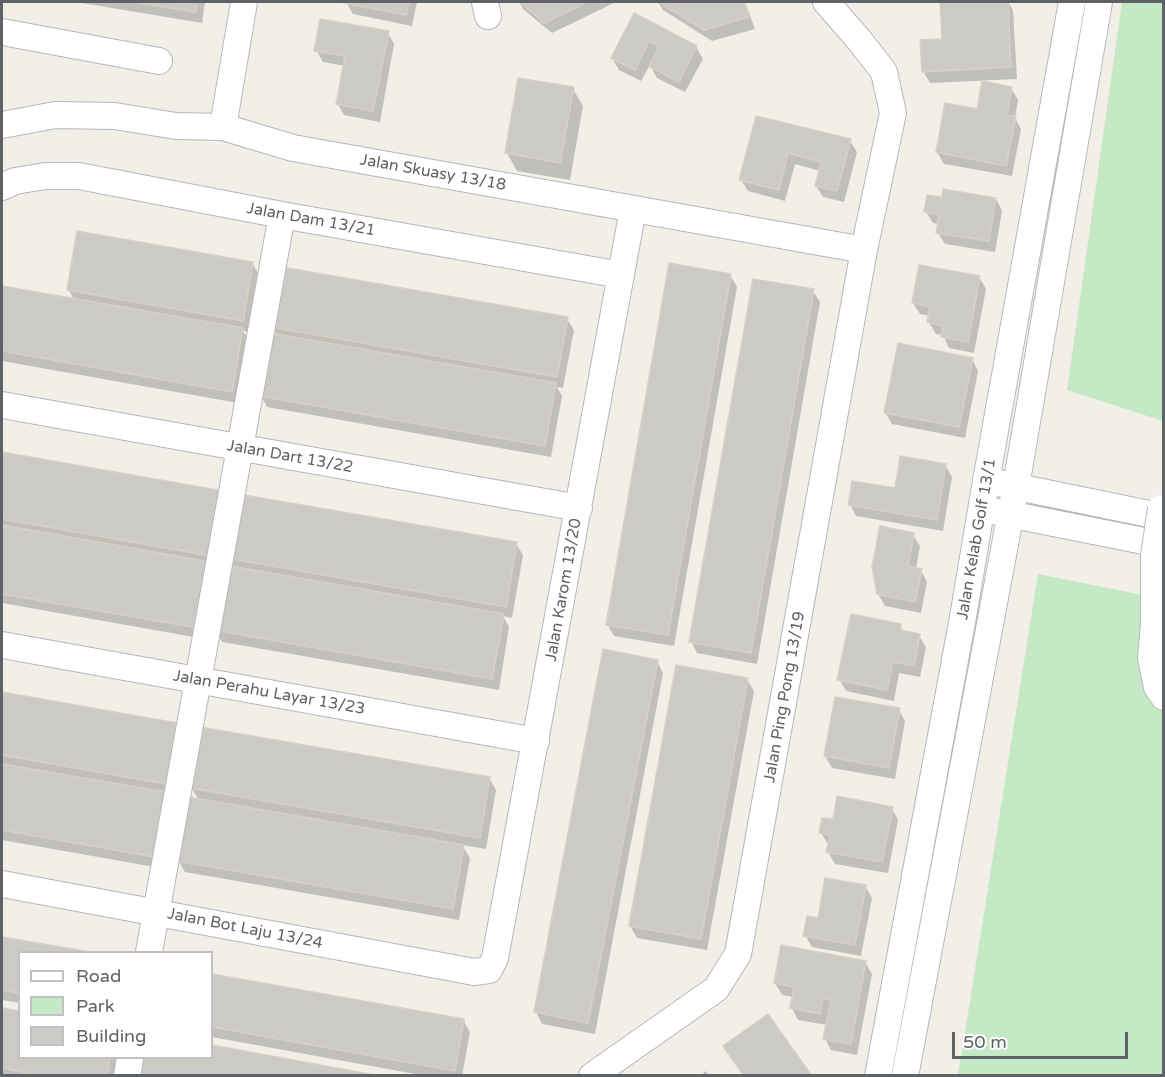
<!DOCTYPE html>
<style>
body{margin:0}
#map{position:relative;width:1165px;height:1077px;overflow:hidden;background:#f1efe8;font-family:"Varela Round",sans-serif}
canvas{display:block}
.frame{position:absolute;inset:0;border:3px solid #5f6368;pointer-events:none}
.legend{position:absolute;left:18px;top:951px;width:195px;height:108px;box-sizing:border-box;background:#fff;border:2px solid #bfc1c3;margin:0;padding:8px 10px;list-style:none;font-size:18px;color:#5f6368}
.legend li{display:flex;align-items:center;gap:12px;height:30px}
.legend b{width:30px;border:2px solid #bfc1c3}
.scale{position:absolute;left:952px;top:1032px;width:176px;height:27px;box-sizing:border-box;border:3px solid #5f6368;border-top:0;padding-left:8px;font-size:18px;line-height:21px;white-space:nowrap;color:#5f6368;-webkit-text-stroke:4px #fff;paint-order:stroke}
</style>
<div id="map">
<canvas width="1165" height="1077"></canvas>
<div class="frame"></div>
<ul class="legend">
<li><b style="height:8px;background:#fff"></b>Road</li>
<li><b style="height:16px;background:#c5e8c5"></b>Park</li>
<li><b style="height:16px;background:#cccac5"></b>Building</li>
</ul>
<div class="scale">50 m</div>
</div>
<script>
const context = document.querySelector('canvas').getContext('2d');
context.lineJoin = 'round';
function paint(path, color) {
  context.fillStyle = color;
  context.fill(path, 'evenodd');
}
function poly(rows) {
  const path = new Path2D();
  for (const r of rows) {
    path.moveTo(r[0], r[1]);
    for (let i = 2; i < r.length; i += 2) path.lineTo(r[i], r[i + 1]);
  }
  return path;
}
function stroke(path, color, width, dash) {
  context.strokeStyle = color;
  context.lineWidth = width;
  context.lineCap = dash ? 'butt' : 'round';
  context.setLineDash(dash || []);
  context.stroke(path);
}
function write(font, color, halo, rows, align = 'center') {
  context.font = font + ' "Varela Round",sans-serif';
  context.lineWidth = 4.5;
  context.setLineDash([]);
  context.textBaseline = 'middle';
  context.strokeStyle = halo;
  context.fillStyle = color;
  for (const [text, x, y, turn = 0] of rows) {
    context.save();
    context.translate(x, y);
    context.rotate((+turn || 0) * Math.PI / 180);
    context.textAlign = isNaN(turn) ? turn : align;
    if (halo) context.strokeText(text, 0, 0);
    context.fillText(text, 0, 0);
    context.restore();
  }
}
paint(poly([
 [1122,2,1163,2,1163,421,1067,390],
 [1038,574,1163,599,1163,1075,958,1076]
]), '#c5e8c5');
paint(poly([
 [76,2,205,2,202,23],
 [346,2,417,2,412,26,353,14],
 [519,2,616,2,552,33,523,9],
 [658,2,745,2,755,29,712,41,663,10],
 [942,2,1008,2,1013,10,1017,79,930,83,923,71,944,40],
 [634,15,696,47,703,59,685,92,657,78,650,65,641,81,619,70,612,58],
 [388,33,394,44,380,122,344,115,338,104,345,66,323,62,316,50],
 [1011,88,1018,100,1015,118,1021,129,1012,176,944,164,937,152,978,111],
 [573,89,583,106,570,180,517,171,507,153],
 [757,117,850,141,857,152,844,202,823,197,816,186,820,171,795,164,785,201,748,191,741,180],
 [944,199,996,199,1002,211,995,252,945,244,938,233,939,224,933,223,926,212],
 [252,263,259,275,249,332,243,331,249,341,238,403,2,361,2,287,74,300,69,290],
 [730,275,737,287,674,646,614,636,607,624],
 [979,277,986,289,974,353,949,348,943,335,936,334,929,322,930,316,920,314,913,303],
 [813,291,820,302,757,664,697,653,691,641],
 [567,319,574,330,563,388,557,387,562,396,551,457,267,407,261,395,278,336,273,327],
 [972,359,978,371,965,438,892,424,885,412],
 [2,454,222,492,205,639,2,603],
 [945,465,952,477,943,531,856,516,850,504,896,490],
 [913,535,920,546,916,569,921,570,927,582,921,613,885,606,878,594],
 [516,544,523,555,512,618,503,616,509,627,499,690,222,642,215,630,235,569,229,557],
 [900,626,904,632,919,636,926,647,920,677,899,673,894,701,846,691,839,679],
 [657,661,663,673,595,1034,542,1024,536,1012],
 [747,680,754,691,707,950,637,938,630,926],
 [2,694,176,724,183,736,160,868,2,840],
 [899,710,905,721,895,779,832,768,825,756],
 [489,778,496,790,486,849,462,845,470,858,459,920,185,872,178,860,199,800,191,787],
 [892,808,898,820,888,873,835,864,828,852,829,844,828,844,821,833,834,821],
 [865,886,872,898,861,956,812,947,805,935,819,920],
 [2,938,83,952,20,952,20,1003,2,1000],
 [865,962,872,974,857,1055,831,1050,825,1039,827,1025,798,1020,792,1008,794,997,782,995,775,983],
 [212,975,463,1020,470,1032,462,1076,426,1076,212,1037],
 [2,1009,20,1013,20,1058,118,1058,115,1076,2,1076],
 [212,1047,372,1076,134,1058,212,1058],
 [706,1071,709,1076,700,1076]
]), '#0003');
const building = poly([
 [134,2,197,2,196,12,134,2],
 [345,2,409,2,406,15,344,3,345,2],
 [520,2,587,2,544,23,520,2],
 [659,2,744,2,749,17,704,30,659,2],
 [940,2,1008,2,1011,67,922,72,920,40,942,39,940,2],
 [634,13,697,46,679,82,649,66,659,46,649,41,635,70,611,58,634,13],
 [320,19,389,31,373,111,336,104,345,56,314,51,320,19],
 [518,78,574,87,560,163,505,153,518,78],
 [982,81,1012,87,1007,115,1016,116,1006,166,936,152,945,103,977,109,982,81],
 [756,116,851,139,837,191,815,186,821,162,788,153,779,190,739,180,756,116],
 [943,189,996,198,989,241,936,233,939,214,924,212,927,195,942,197,943,189],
 [77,231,253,262,243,321,67,290,77,231],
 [669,263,731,274,668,635,606,625,669,263],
 [919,265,980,276,968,342,941,337,943,326,927,322,930,307,912,303,919,265],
 [282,267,568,317,557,377,271,327,282,267],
 [753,279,814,289,751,653,689,642,753,279],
 [2,286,243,328,232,392,2,351,2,286],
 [270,333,556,383,545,446,259,396,270,333],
 [898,343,973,358,959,427,884,413,898,343],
 [2,452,223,491,211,556,2,519,2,452],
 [900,456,946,464,937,520,848,505,852,481,895,488,900,456],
 [238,494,517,542,506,607,227,558,238,494],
 [2,525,210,562,198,628,2,594,2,525],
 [880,526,914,533,908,566,922,569,915,602,877,594,872,567,880,526],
 [225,565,504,614,492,679,214,630,225,565],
 [851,614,901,624,900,630,920,634,914,666,893,662,887,690,837,680,851,614],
 [603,649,658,660,588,1023,534,1012,603,649],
 [676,665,748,678,701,939,629,926,676,665],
 [2,692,177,723,166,784,2,755,2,692],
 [835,697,900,708,889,768,824,756,835,697],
 [200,727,490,777,480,838,190,788,200,727],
 [2,764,165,792,154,857,2,830,2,764],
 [837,796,893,807,882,862,826,852,830,835,819,833,822,818,833,819,837,796],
 [188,797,464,845,453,909,177,861,188,797],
 [825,878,866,885,855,945,803,936,807,916,818,918,825,878],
 [2,937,91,952,20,952,20,993,2,990,2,937],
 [781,945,866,961,851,1044,823,1039,831,1000,823,998,820,1014,790,1008,794,987,774,983,781,945],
 [212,974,464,1019,455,1071,212,1027,212,974],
 [2,1008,20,1011,20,1058,110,1058,107,1076,42,1076,2,1068,2,1008],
 [768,1014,812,1076,744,1076,723,1046,768,1014],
 [212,1045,380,1076,130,1076,133,1058,212,1058,212,1045]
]);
paint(building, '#cccac5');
stroke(building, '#d6d1c6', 1.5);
const minor = poly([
 [485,2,488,16],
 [2,32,159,61],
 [2,125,55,115,115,116,176,126,223,127,293,148,864,250],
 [223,127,244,2],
 [2,187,15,181,45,176,79,176,282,215,621,275],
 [2,405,579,508],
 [998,483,1164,517],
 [993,511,1164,545],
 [1154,556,1154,623,1151,658,1157,687,1164,697],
 [2,645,536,741],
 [2,884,474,972,489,970,495,958,633,209],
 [149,952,282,215],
 [127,1076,130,1058],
 [592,1076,716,989,738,954,864,250,893,113,884,72,860,41,826,2],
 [878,1076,963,617,986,481,1072,2],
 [905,1076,1016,486,1099,2]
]);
stroke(minor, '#b5b8bc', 28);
stroke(minor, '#fff', 26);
const minorBridge = poly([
 [1154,556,1161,508]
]);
stroke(minorBridge, '#b5b8bc', 28, []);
stroke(minorBridge, '#fff', 26);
write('16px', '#5f6368', '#fff', [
 ["Jalan Skuasy 13/18",433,173,10],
 ["Jalan Dam 13/21",311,220,10],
 ["Jalan Dart 13/22",290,457,10],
 ["Jalan Kelab Golf 13/1",977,539,-80],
 ["Jalan Karom 13/20",564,590,-80],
 ["Jalan Perahu Layar 13/23",269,693,10],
 ["Jalan Ping Pong 13/19",785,697,-80],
 ["Jalan Bot Laju 13/24",245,929,11]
]);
</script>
